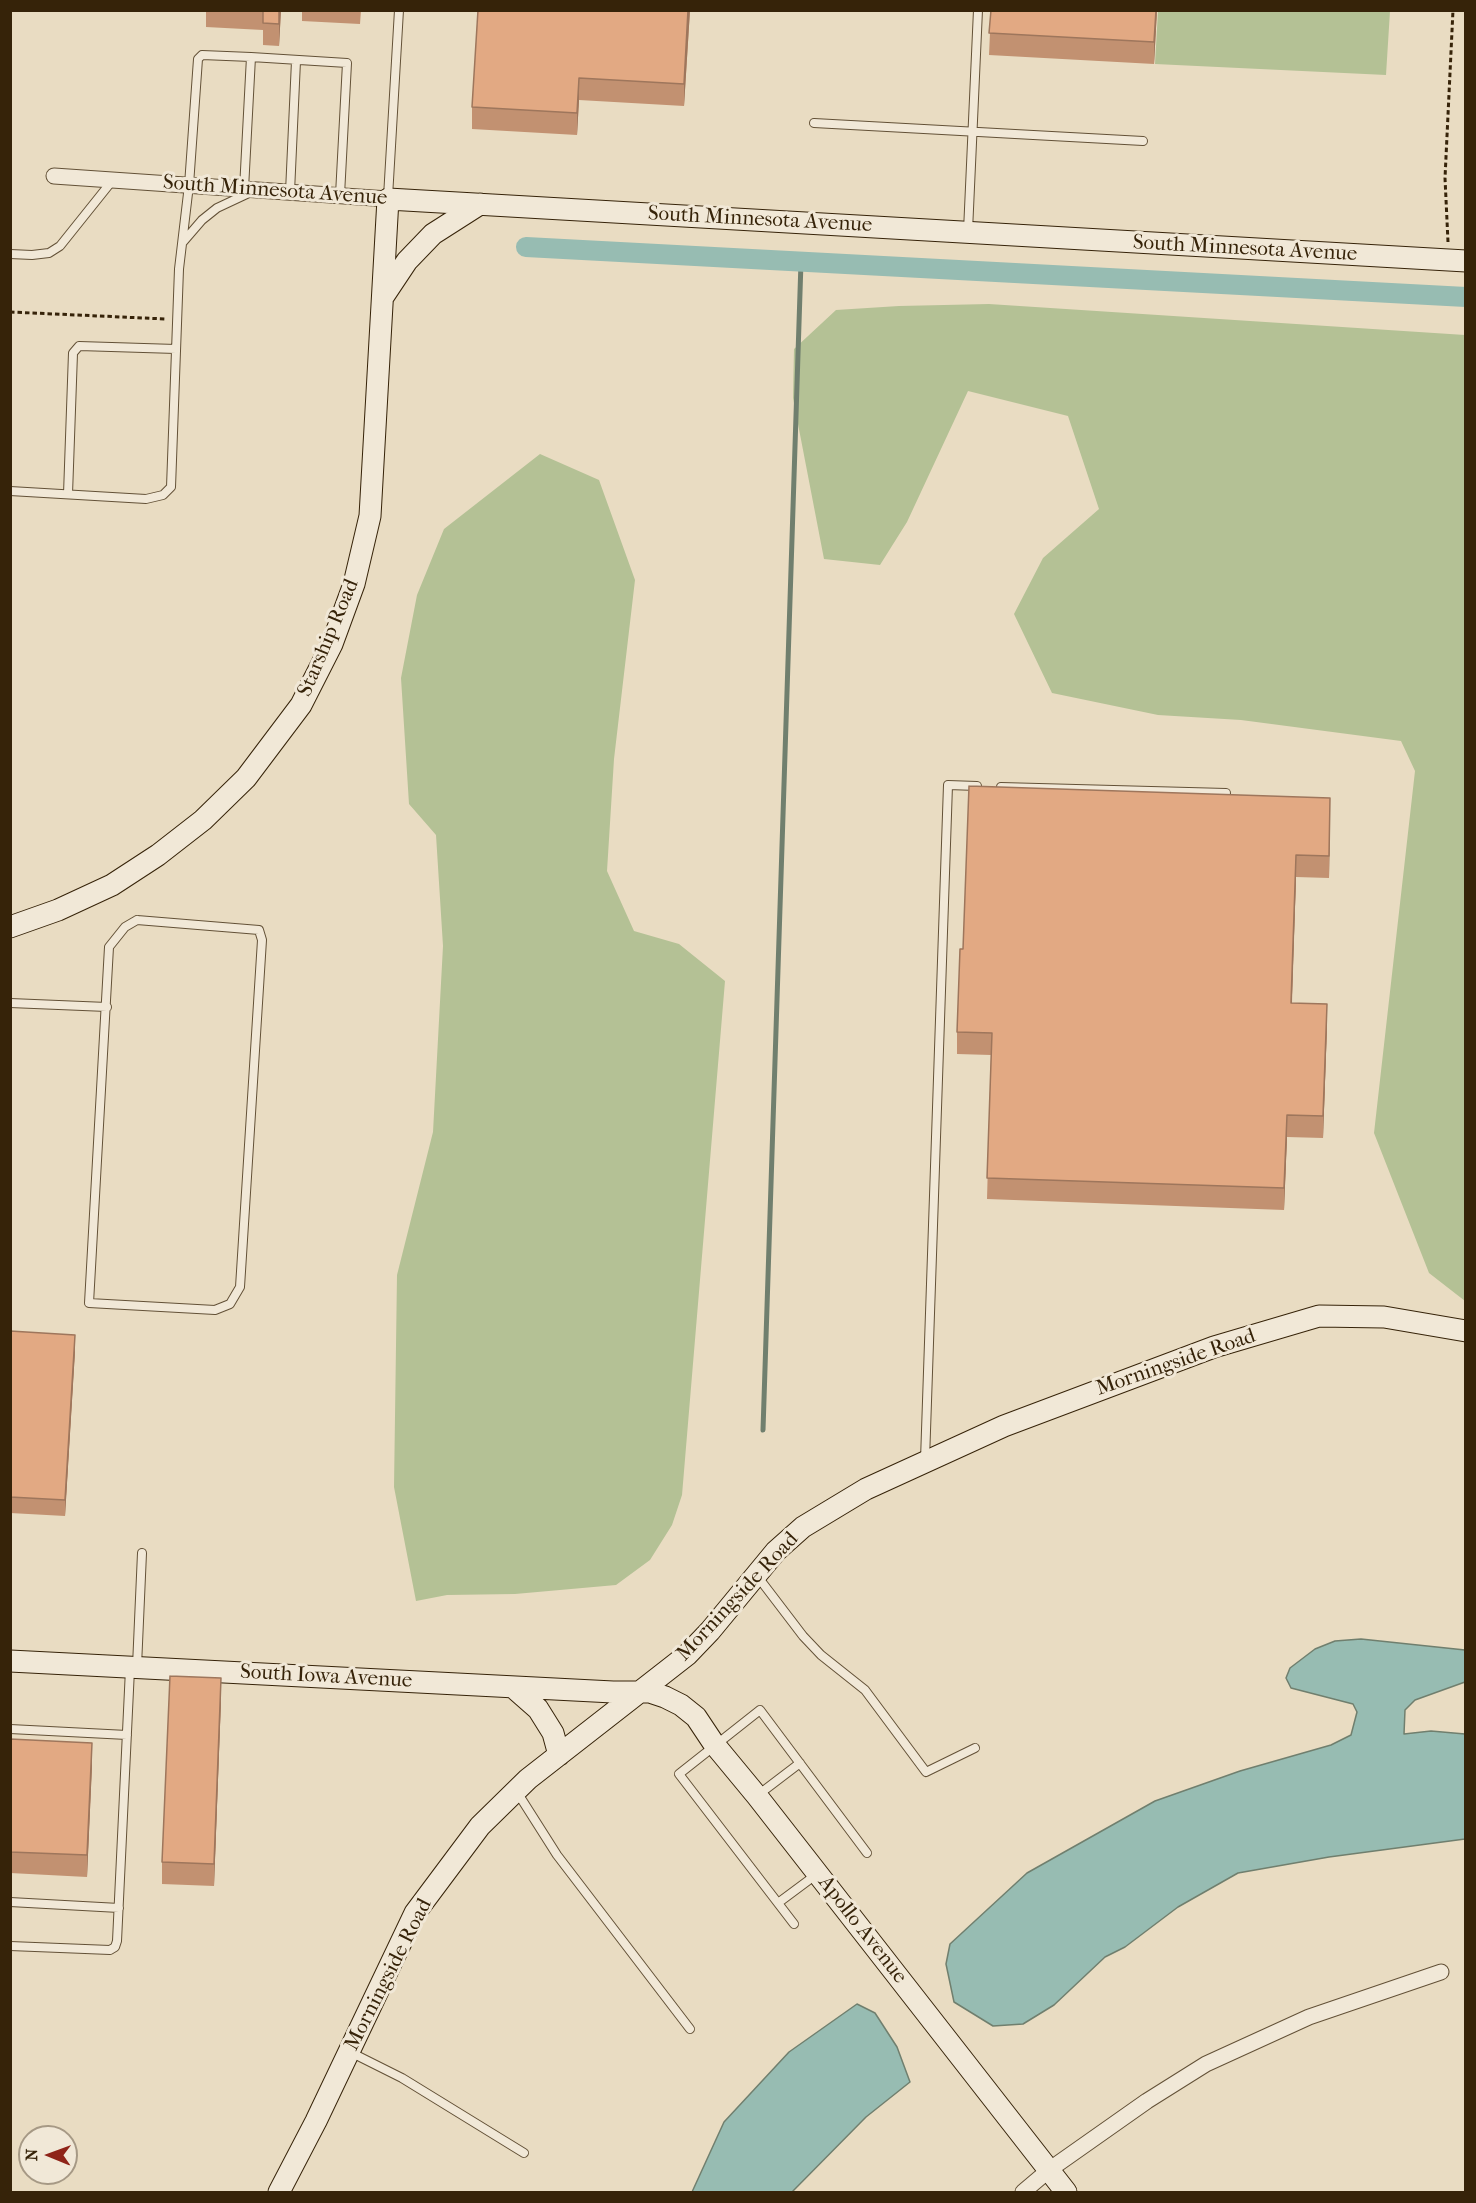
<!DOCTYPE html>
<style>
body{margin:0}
#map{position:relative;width:1476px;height:2203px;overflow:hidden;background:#e9dcc2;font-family:"IM FELL French Canon",serif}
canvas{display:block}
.frame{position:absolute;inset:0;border:12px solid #362309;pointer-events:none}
.north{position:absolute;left:18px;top:2125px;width:60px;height:60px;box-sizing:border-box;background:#f1e8d7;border:2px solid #a69985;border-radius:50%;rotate:271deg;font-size:16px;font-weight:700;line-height:24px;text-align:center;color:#362309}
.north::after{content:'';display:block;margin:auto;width:21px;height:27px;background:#8f2418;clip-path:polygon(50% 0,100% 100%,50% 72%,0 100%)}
</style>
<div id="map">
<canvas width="1476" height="2203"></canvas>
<div class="frame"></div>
<div class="north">N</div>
</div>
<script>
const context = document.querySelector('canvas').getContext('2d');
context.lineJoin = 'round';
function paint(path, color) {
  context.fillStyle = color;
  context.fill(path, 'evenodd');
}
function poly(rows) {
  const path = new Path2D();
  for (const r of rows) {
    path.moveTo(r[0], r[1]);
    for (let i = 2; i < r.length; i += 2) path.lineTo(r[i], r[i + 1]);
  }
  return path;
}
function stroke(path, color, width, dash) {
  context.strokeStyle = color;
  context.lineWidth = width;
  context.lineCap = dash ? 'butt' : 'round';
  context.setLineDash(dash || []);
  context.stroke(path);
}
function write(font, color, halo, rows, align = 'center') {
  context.font = font + ' "IM FELL French Canon",serif';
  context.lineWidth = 6;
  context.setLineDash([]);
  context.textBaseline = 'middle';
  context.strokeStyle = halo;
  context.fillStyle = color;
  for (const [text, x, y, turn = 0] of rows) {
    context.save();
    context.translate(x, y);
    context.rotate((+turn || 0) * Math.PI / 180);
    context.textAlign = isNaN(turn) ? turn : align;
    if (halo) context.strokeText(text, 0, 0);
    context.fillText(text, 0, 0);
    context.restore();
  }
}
paint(poly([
 [1158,11,1390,11,1386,75,1155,64],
 [989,304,1465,335,1465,1301,1429,1273,1374,1133,1415,771,1401,741,1241,720,1158,715,1052,693,1014,614,1043,558,1099,509,1068,416,968,391,907,522,880,565,824,559,793,398,794,349,836,310,899,306],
 [540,454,599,480,635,580,614,759,607,871,634,931,679,944,725,981,682,1495,672,1525,650,1560,616,1585,515,1594,447,1595,416,1601,394,1487,397,1275,433,1132,443,946,436,835,409,804,401,678,417,595,444,529]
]), '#b4c195');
const water = poly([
 [1361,1639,1465,1650,1465,1682,1415,1700,1405,1710,1404,1734,1431,1731,1465,1734,1465,1839,1329,1857,1238,1873,1178,1907,1125,1947,1105,1957,1054,2005,1023,2024,993,2026,954,2002,946,1964,950,1944,1027,1873,1155,1801,1240,1771,1331,1745,1351,1735,1357,1712,1353,1704,1291,1688,1286,1678,1290,1668,1315,1649,1335,1641,1361,1639],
 [857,2004,875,2013,897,2047,910,2082,866,2117,792,2192,692,2192,724,2122,789,2052,857,2004]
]);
paint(water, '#97bcb2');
stroke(water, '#707f6e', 1.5);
stroke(poly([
 [763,1430,801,262]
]), '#707f6e', 5);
stroke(poly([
 [526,247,1466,297]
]), '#97bcb2', 20);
const lane = poly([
 [251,57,347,63,340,195],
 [814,123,1143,141],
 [290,192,296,61],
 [388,197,399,10],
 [968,231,978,10],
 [183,242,202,220,217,208,249,193],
 [10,254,32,255,49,253,60,246,112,181],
 [10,491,146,499,163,495,171,487,179,269,189,185,198,59,202,55,251,57,244,189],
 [68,494,73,353,79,346,176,349],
 [1001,787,1226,793],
 [137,920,259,930,262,940,240,1287,230,1304,215,1310,89,1303,109,947,125,927,137,920],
 [10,1003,107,1007],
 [925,1460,948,785,977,786],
 [758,1577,803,1636,821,1655,865,1690,926,1772,975,1748],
 [137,1666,142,1553],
 [10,1729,127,1735],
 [517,1792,557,1855,690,2029],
 [758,1795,800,1763],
 [10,1902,119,1908],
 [778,1903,817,1874],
 [794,1924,679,1774,760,1710,867,1853],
 [10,1946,110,1950,115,1947,117,1941,130,1669],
 [350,2052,402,2078,524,2153]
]);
const street = poly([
 [54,176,388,199],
 [1023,2192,1049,2170,1147,2101,1206,2064,1309,2017,1441,1972]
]);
const secondary = poly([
 [383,297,407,261,433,234,480,204],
 [10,927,58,910,112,885,158,855,203,820,246,778,301,705,332,644,354,584,370,516,388,199,1466,261],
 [10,1661,613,1692,650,1692,665,1697,681,1705,696,1717,714,1744,757,1796,1066,2192],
 [513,1687,538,1709,553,1733,559,1755],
 [279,2192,316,2121,415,1913,480,1826,528,1779,687,1655,710,1631,776,1551,803,1527,866,1489,1004,1426,1214,1347,1319,1316,1384,1317,1466,1331]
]);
stroke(lane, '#635137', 10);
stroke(street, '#635137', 17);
stroke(secondary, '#362309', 23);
stroke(poly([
 [1448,242,1445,178,1453,10],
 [10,312,166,319]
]), '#362309', 3, [4.5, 3]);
stroke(lane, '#f1e8d7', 8);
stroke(street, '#f1e8d7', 15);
stroke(secondary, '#f1e8d7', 21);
paint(poly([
 [206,10,281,10,279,46,263,45,263,30,206,27],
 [302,10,361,10,360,24,302,21],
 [690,10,684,106,579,100,577,135,472,129,472,107],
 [991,10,1157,10,1154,64,989,55],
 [1330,820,1329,878,1296,877,1292,1003,1327,1026,1323,1138,1287,1137,1284,1210,987,1199,991,1055,957,1054,957,1032,963,949],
 [10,1331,75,1351,65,1516,10,1513],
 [221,1700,214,1886,162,1884,162,1862],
 [10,1739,92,1765,87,1877,10,1873]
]), '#c29171');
paint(poly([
 [279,10,281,10,279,46],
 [688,10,690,10,684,106,684,84],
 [1156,10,1157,10,1154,64,1154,42],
 [579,78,579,100,577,135,577,113],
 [1330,798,1330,820,1329,878,1329,856],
 [1296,855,1296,877,1291,1024,1291,1003],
 [1327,1004,1327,1026,1323,1138,1323,1116],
 [1287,1115,1287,1137,1284,1210,1284,1188],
 [75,1335,75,1351,65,1516,65,1500],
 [221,1678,221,1700,214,1886,214,1864],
 [92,1743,92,1765,87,1877,87,1855]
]), '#9e765c');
const building = poly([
 [263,10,279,10,279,24,263,23,263,10],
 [478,10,688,10,684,84,579,78,577,113,472,107,478,10],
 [991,10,1156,10,1154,42,989,33,991,10],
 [969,786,1330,798,1329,856,1296,855,1291,1003,1327,1004,1323,1116,1287,1115,1284,1188,987,1178,992,1033,957,1032,960,949,963,949,969,786],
 [10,1331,75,1335,65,1500,10,1497,10,1331],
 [170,1676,221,1678,214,1864,162,1862,170,1676],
 [10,1739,92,1743,87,1855,10,1852,10,1739]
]);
paint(building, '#e2a983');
stroke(building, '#9e765c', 1.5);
write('21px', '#362309', '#f1e8d7', [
 ["South Minnesota Avenue",275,191,4],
 ["South Minnesota Avenue",760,220,3],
 ["South Minnesota Avenue",1245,249,3],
 ["Starship Road",329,638,-67],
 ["Morningside Road",1176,1363,-19],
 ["Morningside Road",738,1597,-47],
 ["South Iowa Avenue",326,1677,3],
 ["Apollo Avenue",862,1930,52],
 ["Morningside Road",389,1975,-63]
]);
</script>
